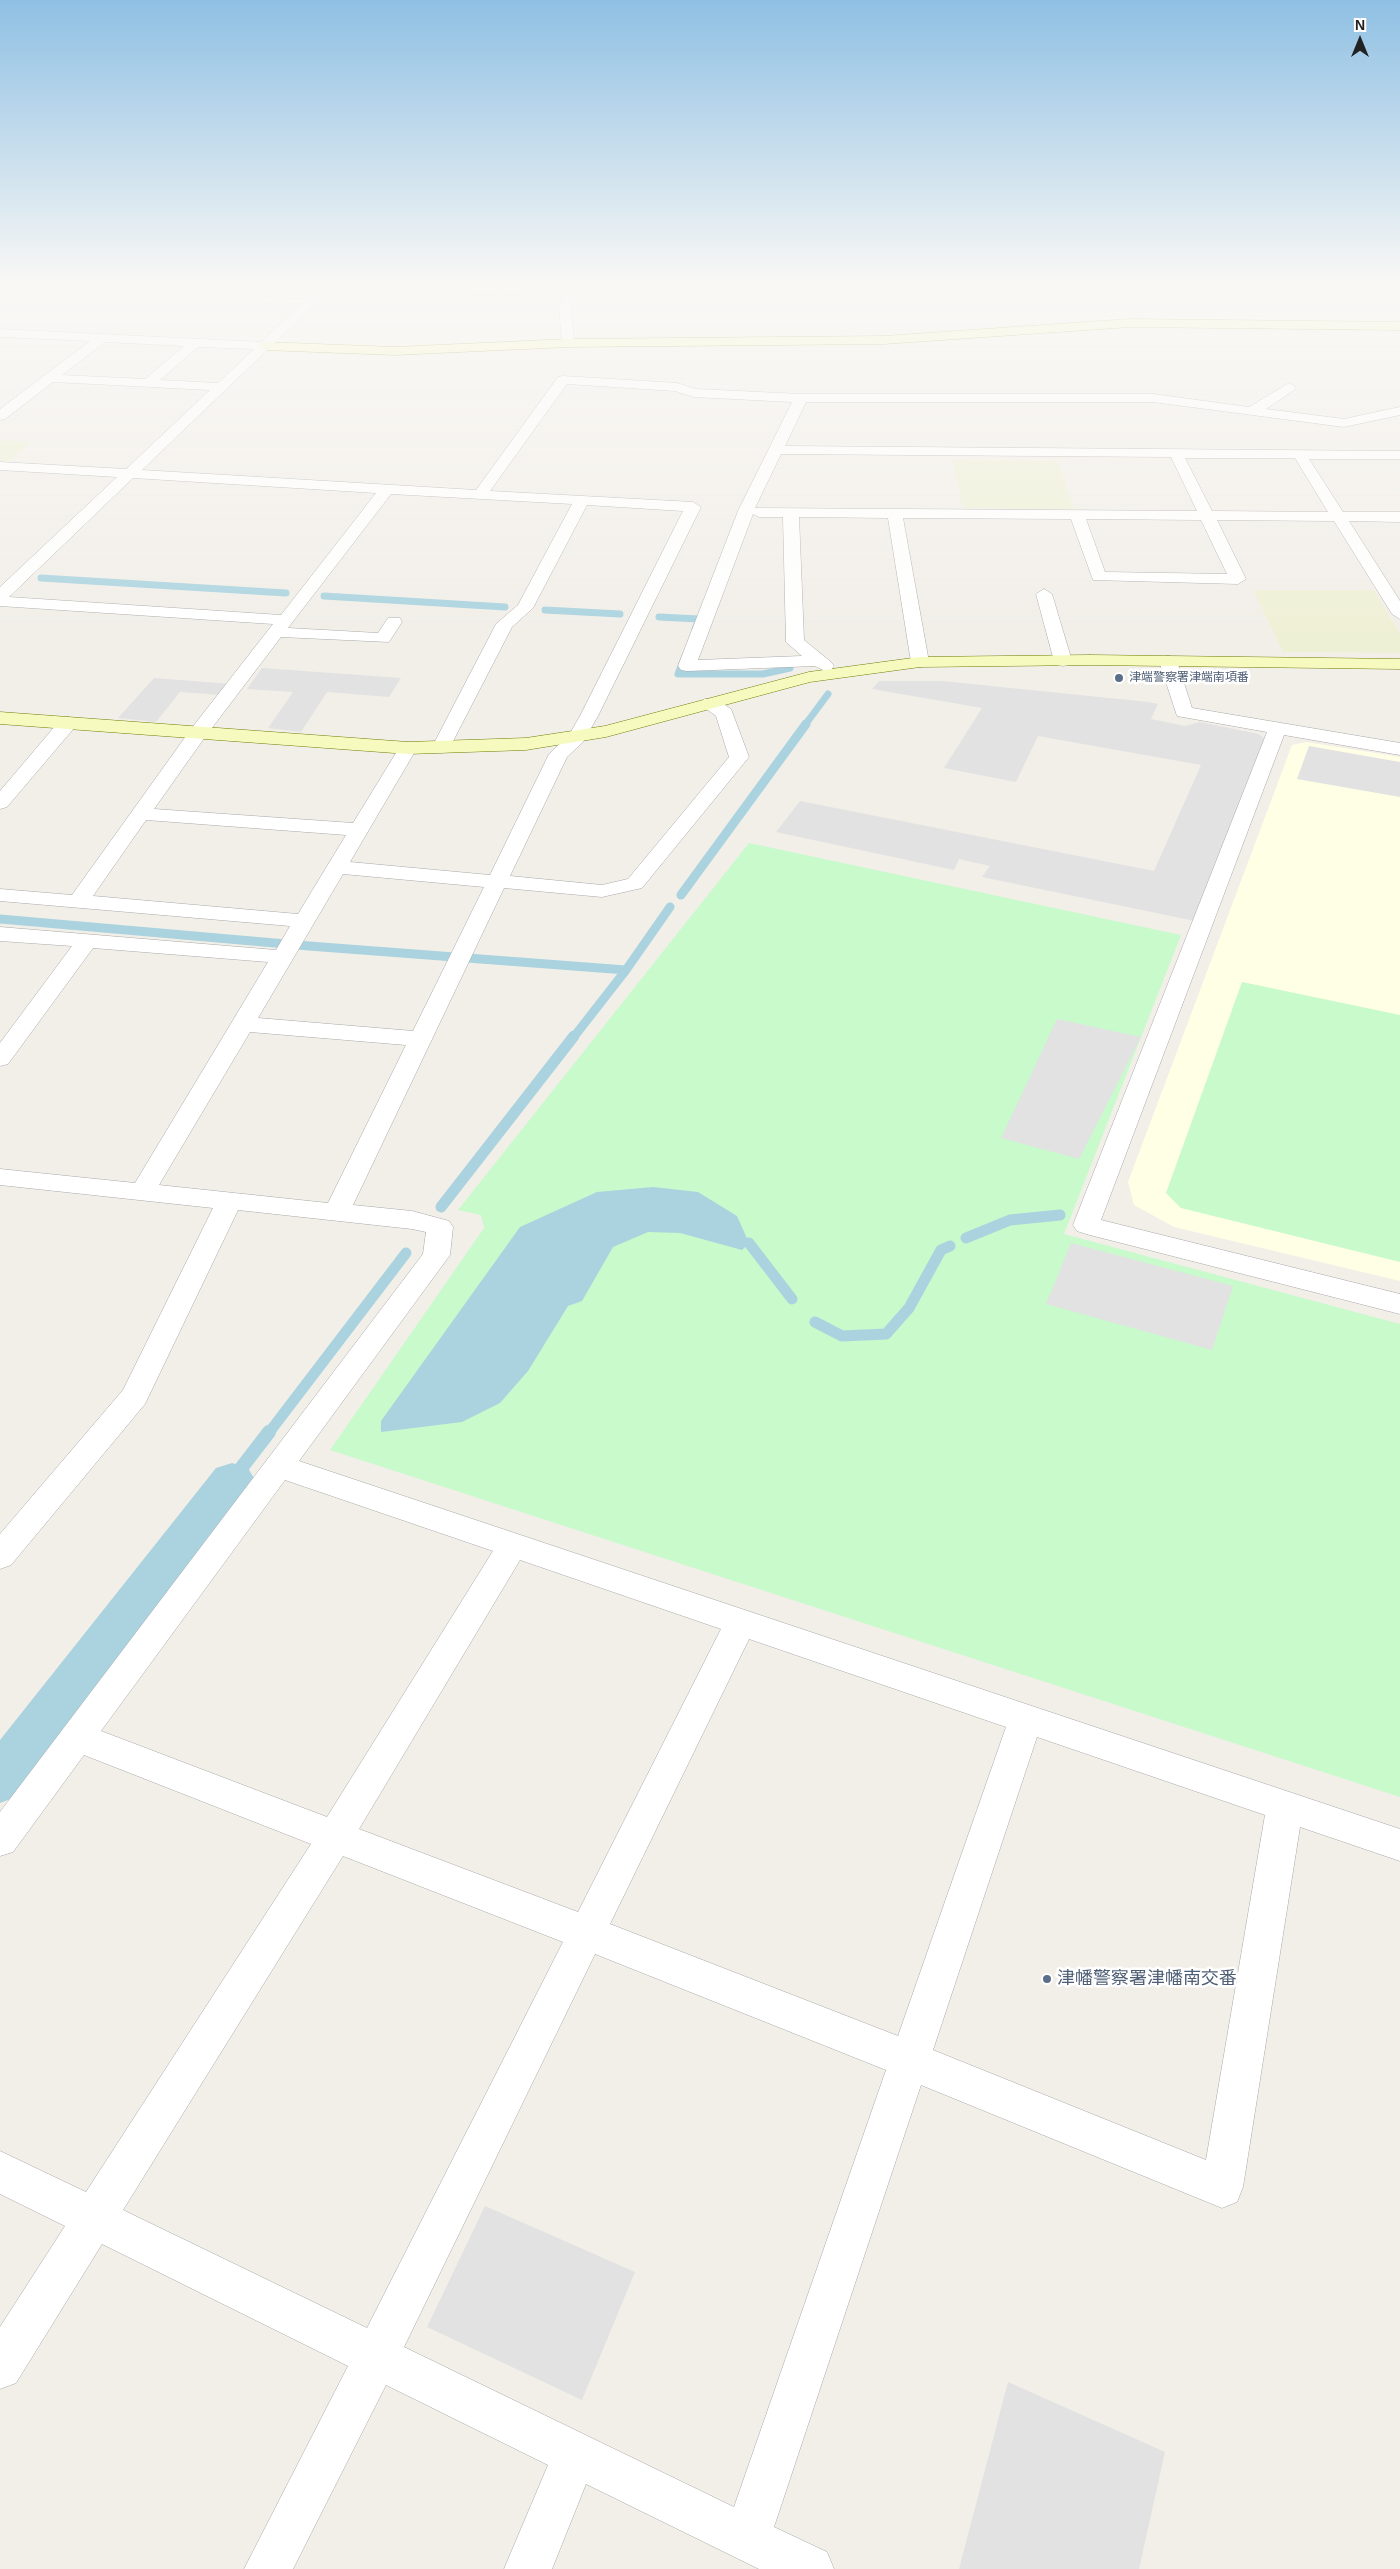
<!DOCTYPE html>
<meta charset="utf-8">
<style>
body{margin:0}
#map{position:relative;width:1400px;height:2569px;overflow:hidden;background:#f2efe9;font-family:Arial,sans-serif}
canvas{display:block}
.north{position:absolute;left:1335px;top:15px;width:50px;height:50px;-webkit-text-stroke:4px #fff;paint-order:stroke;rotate:0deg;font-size:14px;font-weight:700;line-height:20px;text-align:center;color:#222}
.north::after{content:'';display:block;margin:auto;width:18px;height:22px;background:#222;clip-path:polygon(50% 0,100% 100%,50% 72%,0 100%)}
</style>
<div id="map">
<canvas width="1400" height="2569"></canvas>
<div class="north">N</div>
</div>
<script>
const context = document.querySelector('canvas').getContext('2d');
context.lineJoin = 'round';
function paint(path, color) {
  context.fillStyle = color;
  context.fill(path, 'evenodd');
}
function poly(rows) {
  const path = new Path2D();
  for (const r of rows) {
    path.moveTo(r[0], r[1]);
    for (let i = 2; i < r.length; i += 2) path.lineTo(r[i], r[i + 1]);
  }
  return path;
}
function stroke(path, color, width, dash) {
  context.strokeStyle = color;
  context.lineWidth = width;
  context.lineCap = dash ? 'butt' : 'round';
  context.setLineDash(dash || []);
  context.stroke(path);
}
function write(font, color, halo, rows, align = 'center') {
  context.font = font + ' Arial,"Noto Sans JP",sans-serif';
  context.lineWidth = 5;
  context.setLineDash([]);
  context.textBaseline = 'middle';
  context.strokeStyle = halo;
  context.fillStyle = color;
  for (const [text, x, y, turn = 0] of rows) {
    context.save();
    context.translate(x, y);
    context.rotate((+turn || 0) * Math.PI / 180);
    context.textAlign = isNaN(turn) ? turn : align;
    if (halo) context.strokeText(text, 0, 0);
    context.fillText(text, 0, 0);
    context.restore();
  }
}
paint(poly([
 [1306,742,1400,757,1400,1281,1174,1227,1134,1205,1128,1182,1292,745]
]), '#ffffe5');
paint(poly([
 [0,440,31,442,8,462,0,461],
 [952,460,1058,461,1074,509,963,508],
 [1253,590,1374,590,1400,634,1400,653,1283,652]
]), '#eef0d5');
paint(poly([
 [749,843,1181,935,1064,1234,1400,1324,1400,1797,330,1450,484,1228,481,1215,458,1210],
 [1242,982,1400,1015,1400,1262,1181,1208,1166,1193]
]), '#c8facc');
paint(poly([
 [262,668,401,678,389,697,327,692,301,732,268,728,293,692,247,689],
 [154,678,231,684,222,695,180,692,156,722,118,718],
 [879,681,942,681,1148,702,1158,704,1151,719,1185,726,1200,722,1258,734,1267,740,1195,921,982,877,990,866,959,859,954,870,776,832,800,801,1154,871,1201,765,1038,736,1016,782,944,768,982,708,872,689],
 [1309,746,1400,762,1400,797,1297,779],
 [1057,1019,1141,1037,1079,1159,1001,1138],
 [1071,1243,1233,1286,1212,1350,1046,1304],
 [485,2206,635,2272,582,2400,427,2327],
 [1008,2382,1165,2452,1139,2569,959,2569]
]), '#e2e2e2');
paint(poly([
 [653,1187,698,1192,737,1216,749,1243,742,1250,680,1233,648,1232,613,1247,582,1301,568,1306,528,1371,500,1403,462,1422,381,1432,381,1421,520,1227,597,1192]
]), '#aad3df');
stroke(poly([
 [41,578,286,593],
 [324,596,505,607],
 [545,610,620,614],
 [659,617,699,619,695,629],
 [685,656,678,674,763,674,790,668],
 [805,725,828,694]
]), '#aad3df', 7);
stroke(poly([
 [681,895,806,724],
 [0,919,309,946,626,970],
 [573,1038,626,970,670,907]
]), '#aad3df', 9);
stroke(poly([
 [441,1207,574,1036],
 [966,1238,1010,1220,1060,1215],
 [749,1243,792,1299],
 [815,1322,842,1336,886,1334,909,1308,941,1250,950,1246],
 [268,1434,406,1253]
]), '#aad3df', 11);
stroke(poly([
 [232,1480,269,1432]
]), '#aad3df', 14);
paint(poly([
 [232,1463,248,1468,255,1480,248,1492,19,1796,0,1803,0,1740,216,1468,232,1463]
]), '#aad3df');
const street = poly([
 [262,283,275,283,268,290,314,292,325,283,337,283,142,470,476,490,558,377,563,376,677,383,696,389,801,394,1153,394,1249,407,1289,383,1296,387,1294,390,1266,409,1344,419,1400,407,1400,415,1344,427,1153,402,806,402,785,446,1400,451,1400,459,1309,459,1343,512,1400,512,1400,522,1349,521,1400,601,1400,619,1392,614,1334,521,1217,520,1246,579,1238,584,1093,580,1071,519,903,518,929,662,926,666,920,667,914,666,911,662,888,518,799,517,804,640,831,662,834,666,831,670,825,671,815,666,687,671,681,670,678,666,738,511,792,402,694,397,675,391,567,384,490,491,693,502,701,507,598,716,583,742,567,757,510,876,602,885,628,879,729,757,716,716,704,707,701,703,704,699,716,699,731,709,749,757,642,888,602,897,504,888,353,1205,412,1211,449,1221,453,1227,450,1255,299,1461,1400,1829,1400,1861,1300,1827,1243,2187,1237,2202,1222,2208,921,2085,774,2527,827,2552,834,2569,759,2569,586,2484,552,2569,504,2569,548,2465,386,2385,293,2569,244,2569,348,2366,102,2244,16,2383,0,2389,0,2327,65,2226,0,2194,0,2151,86,2192,311,1844,84,1755,13,1852,0,1856,0,1812,423,1254,426,1232,412,1229,238,1210,145,1404,11,1565,0,1569,0,1534,123,1390,213,1208,0,1185,0,1169,135,1183,268,962,93,948,8,1064,0,1066,0,1043,72,946,0,941,0,927,276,950,290,926,0,901,0,889,72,895,191,729,273,624,0,606,0,587,117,477,0,470,0,462,126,469,210,390,53,382,5,419,0,420,0,409,90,341,0,337,0,329,261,342,307,299,253,295,253,291,262,283],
 [105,342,184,346,145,379,62,375,105,342],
 [198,347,254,349,218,383,160,380,198,347],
 [781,454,1171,457,1197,511,755,508,781,454],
 [1185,458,1295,458,1328,512,1212,511,1185,458],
 [133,478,376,493,281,615,9,597,133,478],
 [391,494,572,504,518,605,496,624,432,747,434,751,441,753,448,751,450,747,512,627,533,608,587,505,683,511,580,716,569,735,549,754,490,875,350,862,417,748,415,744,408,742,401,744,399,748,353,823,154,809,205,737,281,637,389,642,402,622,400,618,388,618,378,633,288,628,391,494],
 [753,514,759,517,783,517,786,642,802,656,698,660,753,514],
 [1086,519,1201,520,1227,574,1105,572,1086,519],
 [146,820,346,835,298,914,93,896,146,820],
 [343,874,484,887,413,1031,258,1018,343,874],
 [250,1032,406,1045,328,1203,159,1185,250,1032],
 [285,1480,493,1551,327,1817,101,1731,285,1480],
 [520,1560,721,1629,578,1912,359,1829,520,1560],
 [749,1639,1006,1727,898,2036,610,1924,749,1639],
 [1037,1737,1265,1815,1206,2160,933,2050,1037,1737],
 [343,1856,563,1942,367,2328,123,2210,343,1856],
 [595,1954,886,2070,734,2507,404,2347,595,1954],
 [443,283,455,283,450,288,571,286,573,283,585,283,571,307,574,343,568,347,562,343,559,307,566,293,446,296,442,294,438,288,443,283],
 [1044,589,1052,594,1072,661,1069,665,1063,666,1057,665,1054,661,1036,594,1044,589],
 [1168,656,1174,657,1177,661,1192,708,1400,743,1400,755,1284,735,1101,1220,1400,1294,1400,1314,1086,1234,1077,1231,1073,1225,1267,732,1177,716,1159,661,1162,657,1168,656],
 [68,717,75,719,77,723,75,727,7,807,0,809,0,791,61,719,68,717]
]);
const secondary = poly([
 [1130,319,1400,322,1400,330,1130,327,884,344,568,347,395,355,264,350,258,346,264,342,395,347,568,339,884,336,1130,319],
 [1090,655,1400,659,1400,669,1090,665,920,667,810,682,606,737,526,750,408,754,0,724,0,712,408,742,526,738,605,726,809,672,920,657,1090,655]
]);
stroke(street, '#a9a9a9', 1);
stroke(secondary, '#707d05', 1);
paint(street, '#fff');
paint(secondary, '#f7fabf');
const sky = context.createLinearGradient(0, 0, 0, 642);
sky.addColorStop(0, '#8fc0e4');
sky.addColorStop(0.44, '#f9f8f5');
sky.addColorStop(1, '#f9f8f500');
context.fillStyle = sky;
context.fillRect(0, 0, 1400, 642);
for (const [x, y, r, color] of [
 [1119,678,5,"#5c6f8a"],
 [1047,1979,5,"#5c6f8a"]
]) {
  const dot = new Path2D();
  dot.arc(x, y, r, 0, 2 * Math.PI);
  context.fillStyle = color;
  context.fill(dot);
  stroke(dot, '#fff', 2);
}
write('12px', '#4e5e75', '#fff', [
 ["津端警察署津端南項番",1129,678]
], 'left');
write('18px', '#4e5e75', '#fff', [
 ["津幡警察署津幡南交番",1057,1979]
], 'left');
</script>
